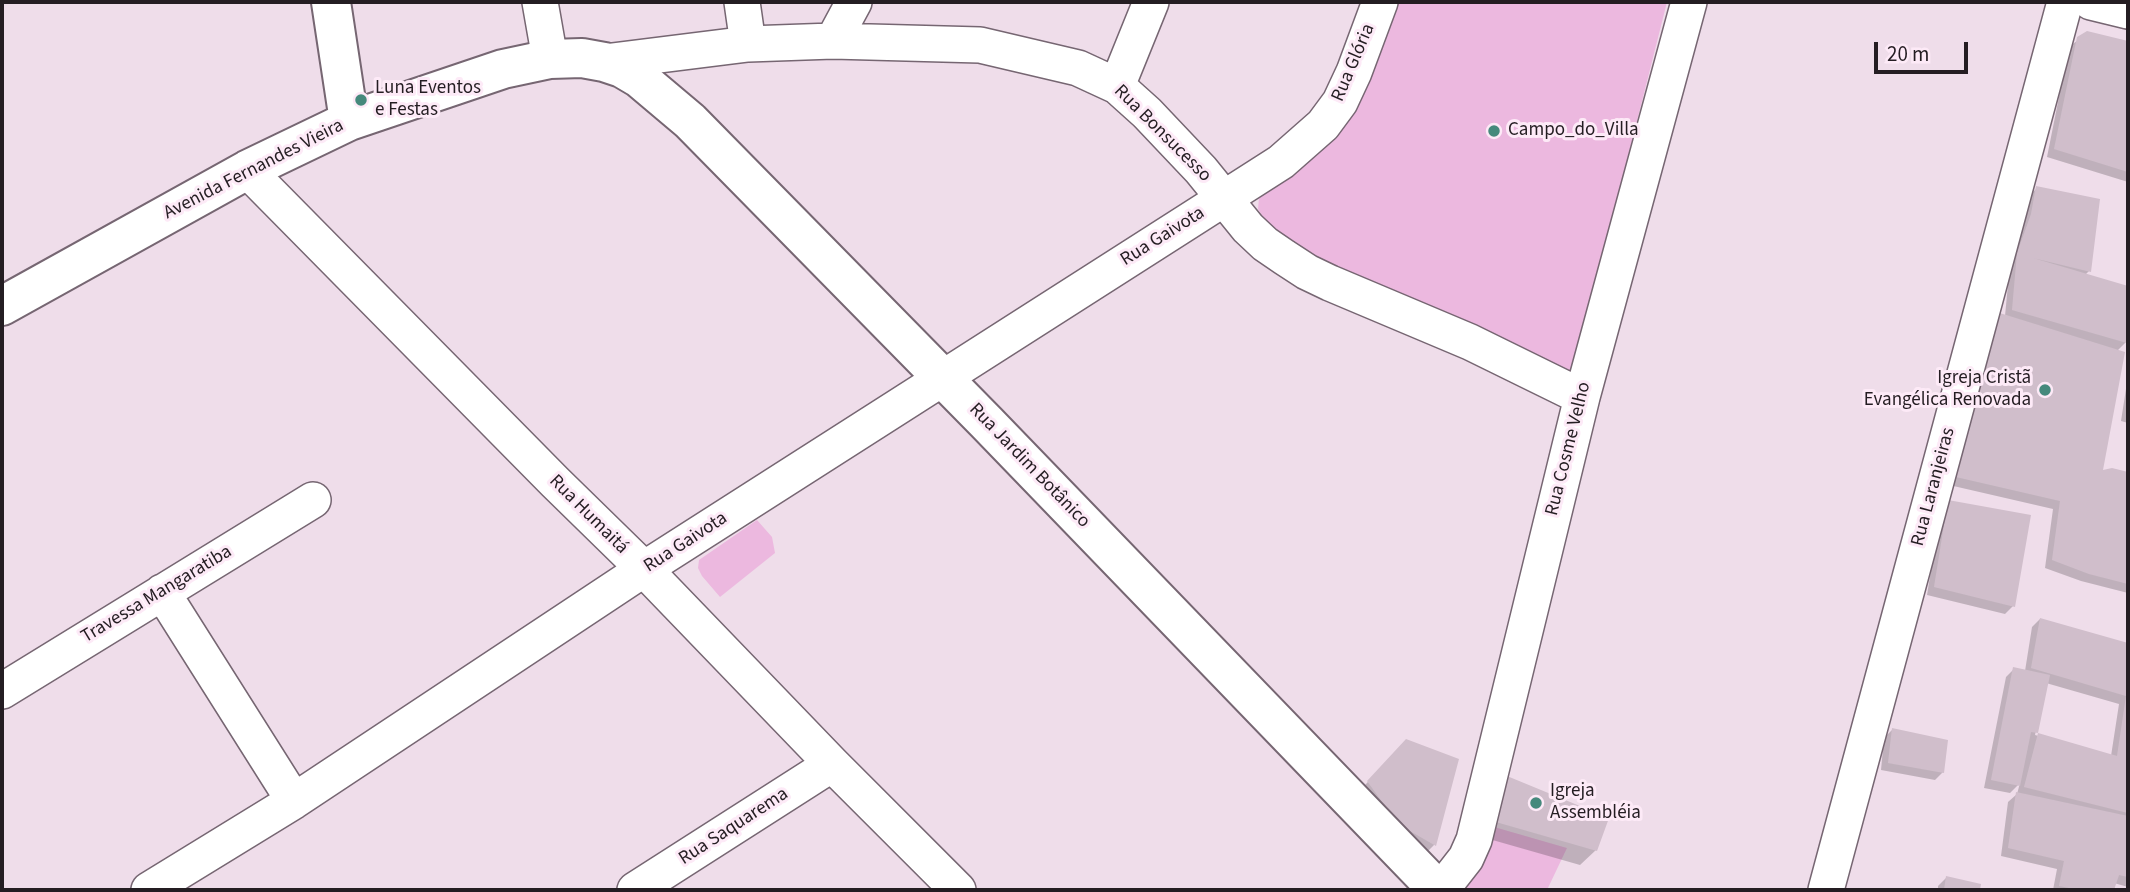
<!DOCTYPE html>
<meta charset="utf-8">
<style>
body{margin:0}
#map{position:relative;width:2130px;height:892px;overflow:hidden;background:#efddea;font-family:"Source Sans 3",sans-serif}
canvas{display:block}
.frame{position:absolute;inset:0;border:4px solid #241d22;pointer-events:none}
.scale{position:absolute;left:1874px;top:42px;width:94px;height:32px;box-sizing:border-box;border:4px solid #241d22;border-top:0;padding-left:9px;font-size:21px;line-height:24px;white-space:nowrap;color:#241d22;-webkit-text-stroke:5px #fdeaf7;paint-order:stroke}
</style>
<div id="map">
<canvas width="2130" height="892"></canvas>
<div class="frame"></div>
<div class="scale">20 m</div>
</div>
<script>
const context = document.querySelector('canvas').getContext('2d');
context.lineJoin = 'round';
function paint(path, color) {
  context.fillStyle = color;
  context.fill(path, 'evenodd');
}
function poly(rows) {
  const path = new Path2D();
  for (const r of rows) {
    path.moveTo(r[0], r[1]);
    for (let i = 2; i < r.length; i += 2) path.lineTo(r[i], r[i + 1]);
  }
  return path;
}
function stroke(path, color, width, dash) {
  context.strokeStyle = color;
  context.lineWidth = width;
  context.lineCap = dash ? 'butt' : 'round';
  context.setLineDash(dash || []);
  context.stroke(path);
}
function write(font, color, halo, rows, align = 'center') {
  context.font = font + ' "Source Sans 3",sans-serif';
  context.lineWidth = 6;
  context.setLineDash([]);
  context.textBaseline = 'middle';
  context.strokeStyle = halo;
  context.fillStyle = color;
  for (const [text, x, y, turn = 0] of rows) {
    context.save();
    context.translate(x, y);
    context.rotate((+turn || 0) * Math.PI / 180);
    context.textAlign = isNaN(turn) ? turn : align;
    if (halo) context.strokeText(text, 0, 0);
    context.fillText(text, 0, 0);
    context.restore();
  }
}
paint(poly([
 [1391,2,1667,2,1574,371,1568,377,1330,268,1284,238,1264,219,1258,209,1260,186,1297,140],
 [757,520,772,537,775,553,720,597,702,576,698,568,699,560],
 [1463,818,1567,848,1547,890,1450,890,1453,845]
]), '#ecb8df');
paint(poly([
 [2087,33,2128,43,2128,182,2047,157,2069,47],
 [2037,188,2089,271,2085,275,2128,288,2128,326,2126,342,2117,351,2098,472,2112,470,2128,473,2128,593,2081,581,2045,568,2053,509,1949,485,2005,316,2010,263,2024,224,2029,196],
 [2128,376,2128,423,2121,421],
 [1949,501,2013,606,2005,614,1927,595,1941,509],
 [2040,619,2128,645,2128,887,2114,883,2112,890,2053,890,2057,869,2001,856,2008,802,2017,794,2020,783,2010,793,1984,788,2006,677,2014,669,2025,671,2032,627],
 [2046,683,2119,704,2111,756,2035,735],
 [1892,730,1943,772,1935,780,1881,770,1884,738],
 [1394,753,1457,760,1434,845,1422,857,1357,794],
 [1492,793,1596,850,1580,865,1482,837],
 [1946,878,1979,885,1979,890,1938,890,1938,886]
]), '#0003');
paint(poly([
 [2087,31,2128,41,2128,172,2054,149,2077,37],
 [2036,186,2100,199,2091,272,2033,258,2128,286,2127,343,2012,310,2017,253,2031,214],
 [1990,310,2125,352,2103,470,2112,468,2128,472,2128,584,2089,574,2052,560,2060,501,1956,477,1964,429],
 [1948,500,2031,515,2015,607,1934,587],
 [2040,618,2128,643,2128,813,2024,787,2038,733,2117,756,2126,696,2031,668],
 [2013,667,2050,675,2038,733,2031,732,2020,786,1991,780],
 [1892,728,1948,740,1944,773,1888,763],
 [1406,739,1459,759,1436,846,1410,831,1383,803,1367,781],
 [1507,776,1609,818,1597,851,1496,822],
 [2016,792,2128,816,2128,877,2119,875,2114,890,2079,890,2059,886,2064,861,2008,848],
 [1946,876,1981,884,1980,890,1944,890]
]), '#d0becb');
const minor = poly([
 [540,2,550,59],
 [742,2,748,44],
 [2091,2,2128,11],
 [833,41,854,2],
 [604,62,748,44,833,41,980,45,1078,68,1117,86,1147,113,1201,170,1248,228,1265,244,1284,257,1307,272,1330,283,1470,342,1582,397],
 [1117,86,1151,2],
 [247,170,555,482,644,569,832,764,958,890],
 [162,592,294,801],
 [2,691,313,500],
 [149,890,294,801,644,569,1281,162,1323,125,1340,102,1354,72,1380,2],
 [635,890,832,764],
 [1441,890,1466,858,1474,840,1582,397,1689,2],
 [1826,890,2065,2]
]);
const secondary = poly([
 [331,2,349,121],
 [2,306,247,170,349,121,503,69,550,59,582,58,604,62,622,68,639,78,690,121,987,423,1438,890]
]);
stroke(minor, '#766672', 38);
stroke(secondary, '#766672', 42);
stroke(minor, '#fff', 35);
stroke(secondary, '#fff', 38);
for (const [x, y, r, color] of [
 [361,100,7,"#45897c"],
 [1494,131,7,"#45897c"],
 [2045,390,7,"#45897c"],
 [1536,803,7,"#45897c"]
]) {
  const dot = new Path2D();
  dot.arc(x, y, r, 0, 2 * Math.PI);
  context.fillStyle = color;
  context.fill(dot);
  stroke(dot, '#fdeaf7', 2.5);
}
write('19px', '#241d22', '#fdeaf7', [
 ["Rua Glória",1354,63,-67],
 ["Rua Bonsucesso",1162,134,45],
 ["Avenida Fernandes Vieira",254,170,-27],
 ["Rua Gaivota",1163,237,-32],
 ["Rua Cosme Velho",1569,449,-76],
 ["Rua Jardim Botânico",1029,466,46],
 ["Rua Laranjeiras",1934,487,-75],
 ["Rua Humaitá",588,515,45],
 ["Rua Gaivota",686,543,-33],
 ["Travessa Mangaratiba",157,595,-31],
 ["Rua Saquarema",734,827,-33]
]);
write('19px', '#241d22', '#fdeaf7', [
 ["Luna Eventos",375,89],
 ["e Festas",375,111],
 ["Campo_do_Villa",1508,131],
 ["Igreja Cristã",2031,379,"right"],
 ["Evangélica Renovada",2031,401,"right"],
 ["Igreja",1550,792],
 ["Assembléia",1550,814]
], 'left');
</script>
